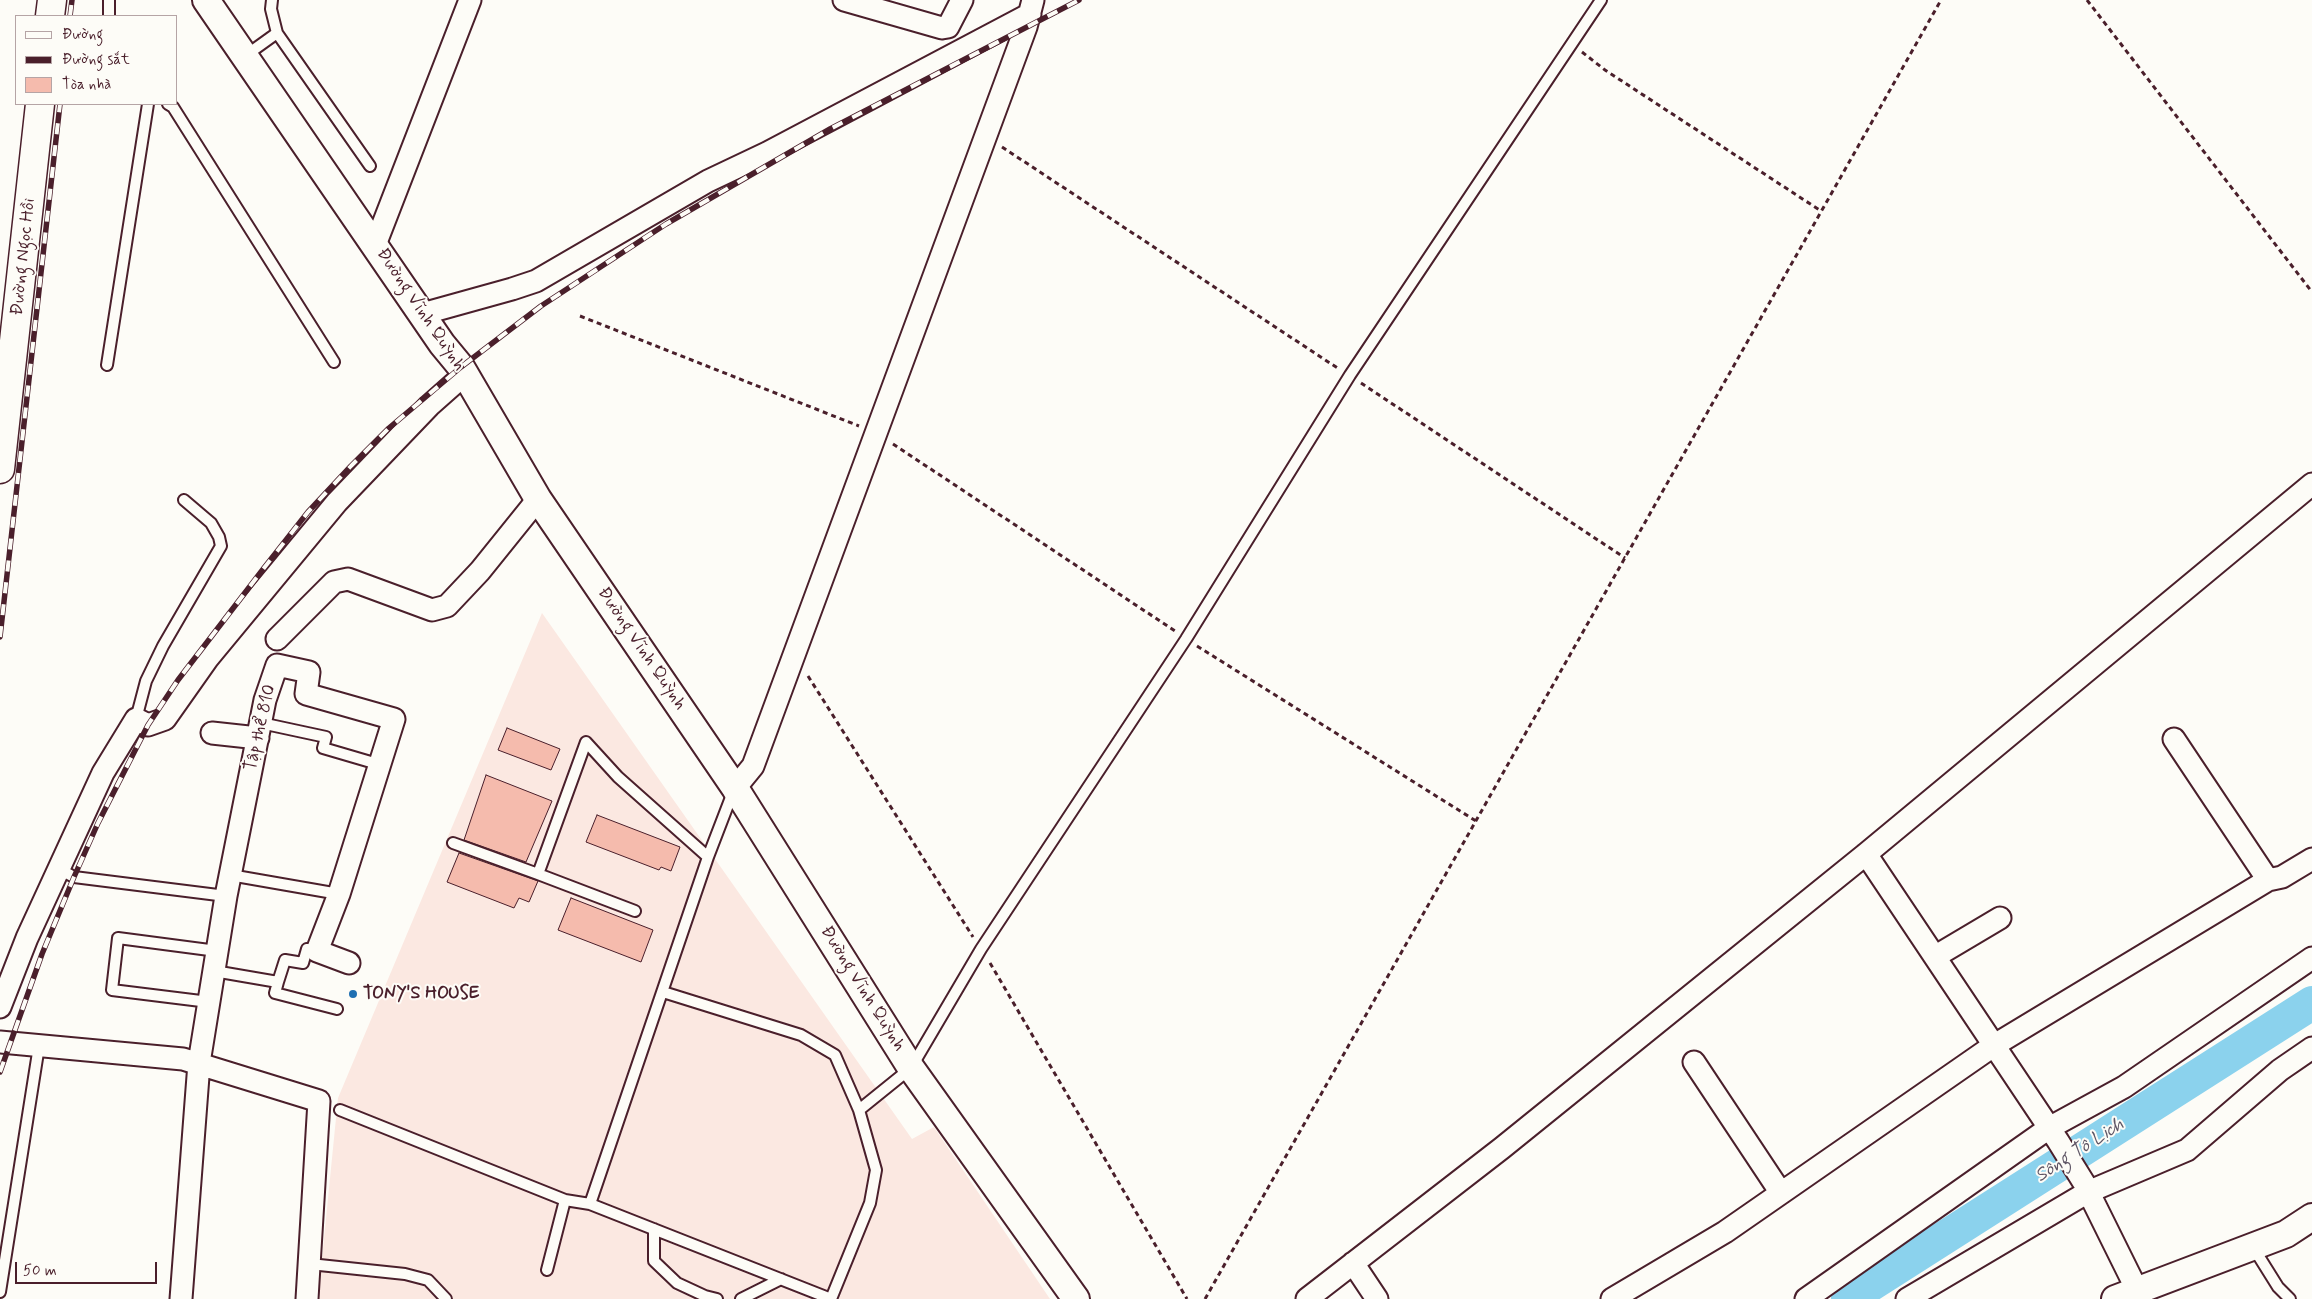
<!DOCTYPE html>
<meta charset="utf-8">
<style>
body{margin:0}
#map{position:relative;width:2312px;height:1299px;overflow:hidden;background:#fdfcf7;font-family:Mynerve,sans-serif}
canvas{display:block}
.legend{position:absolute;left:15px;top:15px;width:162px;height:90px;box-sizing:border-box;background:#fdfcf7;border:1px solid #b5a4a5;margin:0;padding:6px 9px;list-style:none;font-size:15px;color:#4a1f2b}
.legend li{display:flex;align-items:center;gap:10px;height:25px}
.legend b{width:25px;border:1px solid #b5a4a5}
.scale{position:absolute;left:15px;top:1262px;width:142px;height:22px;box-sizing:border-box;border:2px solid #4a1f2b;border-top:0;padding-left:6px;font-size:15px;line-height:18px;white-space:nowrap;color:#4a1f2b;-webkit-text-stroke:4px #fdfcf7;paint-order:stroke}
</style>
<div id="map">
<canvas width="2312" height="1299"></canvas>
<ul class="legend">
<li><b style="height:6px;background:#fdfcf7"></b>Đường</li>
<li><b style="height:6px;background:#4a1f2b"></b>Đường sắt</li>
<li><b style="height:14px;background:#f5bbad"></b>Tòa nhà</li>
</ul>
<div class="scale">50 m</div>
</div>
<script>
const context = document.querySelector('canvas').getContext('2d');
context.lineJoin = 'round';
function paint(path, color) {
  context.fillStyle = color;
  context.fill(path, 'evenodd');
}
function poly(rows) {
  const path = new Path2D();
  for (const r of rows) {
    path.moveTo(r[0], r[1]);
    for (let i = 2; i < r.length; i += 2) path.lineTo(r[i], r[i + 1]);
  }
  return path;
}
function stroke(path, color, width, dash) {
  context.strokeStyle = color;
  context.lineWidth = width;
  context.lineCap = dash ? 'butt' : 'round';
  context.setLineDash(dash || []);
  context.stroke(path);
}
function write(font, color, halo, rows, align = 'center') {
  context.font = font + ' Mynerve,sans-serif';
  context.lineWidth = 4;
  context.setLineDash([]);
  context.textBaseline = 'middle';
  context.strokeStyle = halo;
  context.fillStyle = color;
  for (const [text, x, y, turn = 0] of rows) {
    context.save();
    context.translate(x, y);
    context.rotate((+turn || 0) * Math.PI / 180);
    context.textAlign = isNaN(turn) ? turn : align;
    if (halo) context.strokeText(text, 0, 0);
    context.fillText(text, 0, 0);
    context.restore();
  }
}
paint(poly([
 [542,613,912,1139,934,1127,1050,1299,318,1299,338,1098]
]), '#fbe8e1');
stroke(poly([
 [1848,1299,2312,1003]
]), '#8bd2ed', 34);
const building = poly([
 [507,728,560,749,551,770,498,750,507,728],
 [486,775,552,801,526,862,464,840,486,775],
 [597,815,680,847,671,871,661,867,659,870,586,842,597,815],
 [459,853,538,881,529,902,519,898,514,908,447,882,459,853],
 [571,898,653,930,641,962,558,930,571,898]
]);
paint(building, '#f5bbad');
stroke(building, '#4a1f2b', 1);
const service = poly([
 [272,0,271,9,277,33],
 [109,16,109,0],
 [245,56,277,33,370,166],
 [168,104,173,107,334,362],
 [107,365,148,104],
 [136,719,146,681,163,646,221,546,219,537,211,523,184,500],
 [261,723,326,737,323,748,381,765],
 [453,843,538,874],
 [59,869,74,877,226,896],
 [230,875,339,894],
 [635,911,538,874,586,742,618,777,708,857],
 [214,971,278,982,275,993,337,1009],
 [278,982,285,960,303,963,307,949,317,951],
 [663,992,801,1035,835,1055,859,1110],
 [209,1002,112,990,118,938,217,951],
 [340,1110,565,1200,590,1204,831,1299],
 [590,1204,708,857,733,792],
 [654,1229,654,1261,677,1283,705,1296,717,1299],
 [2253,1247,2278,1287,2290,1299],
 [310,1264,405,1274,428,1280,446,1299],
 [547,1270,565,1200],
 [0,1292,39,1046],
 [741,1299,781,1279],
 [831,1299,870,1203,876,1170,859,1110,911,1068,981,949,1186,639,1350,375,1601,0]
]);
const minor = poly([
 [844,0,942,28,948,27,962,0],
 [375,245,470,0],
 [422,314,512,289,536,281,708,181,767,153,1030,14],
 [277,639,334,582,348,579,432,610,447,606,480,571,538,499],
 [212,733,258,738],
 [2174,739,2268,880],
 [735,788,753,766,1026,27,1033,0],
 [1866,854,2058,1141,2084,1183,2137,1290],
 [1936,956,2000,918],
 [0,1007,27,938,103,773,136,719,148,725,165,719,208,658,337,502,429,406,464,375],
 [0,1042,183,1059,319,1101,307,1299],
 [1694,1062,1781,1193],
 [1353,1263,1377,1299],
 [181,1299,199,1063,226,896,265,700,277,665,309,672,306,694,394,719,339,894,317,951,349,963],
 [1307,1299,1502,1148,1866,854,2312,484],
 [1612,1299,1725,1232,1993,1046,2268,880,2282,877,2312,859],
 [1806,1299,2049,1128,2124,1087,2312,958],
 [1907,1299,2088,1192,2187,1150,2280,1070,2312,1048]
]);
const tertiary = poly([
 [206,0,442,344,461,367,538,499,735,788,911,1068,1076,1299],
 [2115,1299,2286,1234,2312,1217]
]);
const trunk = poly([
 [50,16,52,0],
 [0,469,40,104]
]);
stroke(service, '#4a1f2b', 14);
stroke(minor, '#4a1f2b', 25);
stroke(tertiary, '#4a1f2b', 30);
stroke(trunk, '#4a1f2b', 31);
stroke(poly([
 [2087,0,2312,292],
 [1582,52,1605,70,1821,211],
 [1002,147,1339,369],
 [580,316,859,426],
 [1361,383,1625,558],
 [893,444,1175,631],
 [1197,646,1476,821],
 [808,676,973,937],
 [990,963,1187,1299],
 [1205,1299,1941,0]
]), '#4a1f2b', 3, [5, 4]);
stroke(service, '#fdfcf7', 10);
stroke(minor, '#fdfcf7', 21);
stroke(tertiary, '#fdfcf7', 26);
stroke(trunk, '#fdfcf7', 28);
const rail = poly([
 [70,16,72,0],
 [0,637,60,104],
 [0,1072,42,954,74,877,98,823,148,725,178,680,264,568,308,512,351,466,389,428,461,367,541,306,666,224,830,129,1079,0]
]);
stroke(rail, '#4a1f2b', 5.5);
stroke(rail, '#fdfcf7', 4, [11]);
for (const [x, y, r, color] of [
 [353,994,5,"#1f6fb2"]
]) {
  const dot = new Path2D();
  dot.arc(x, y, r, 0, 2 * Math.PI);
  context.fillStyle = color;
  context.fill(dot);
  stroke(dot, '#fdfcf7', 2);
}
write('18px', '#4a1f2b', '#fdfcf7', [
 ["Đường Ngọc Hồi",24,257,-84],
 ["Đường Vĩnh Quỳnh",420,310,56],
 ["Đường Vĩnh Quỳnh",641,649,56],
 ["Tập thể 810",261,728,-77],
 ["Đường Vĩnh Quỳnh",862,989,58]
]);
write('bold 18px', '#4a1f2b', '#fdfcf7', [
 ["TONY'S HOUSE",363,994]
], 'left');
write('italic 19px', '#5e5565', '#fdfcf7', [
 ["Sông Tô Lịch",2080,1151,-33]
]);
</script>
